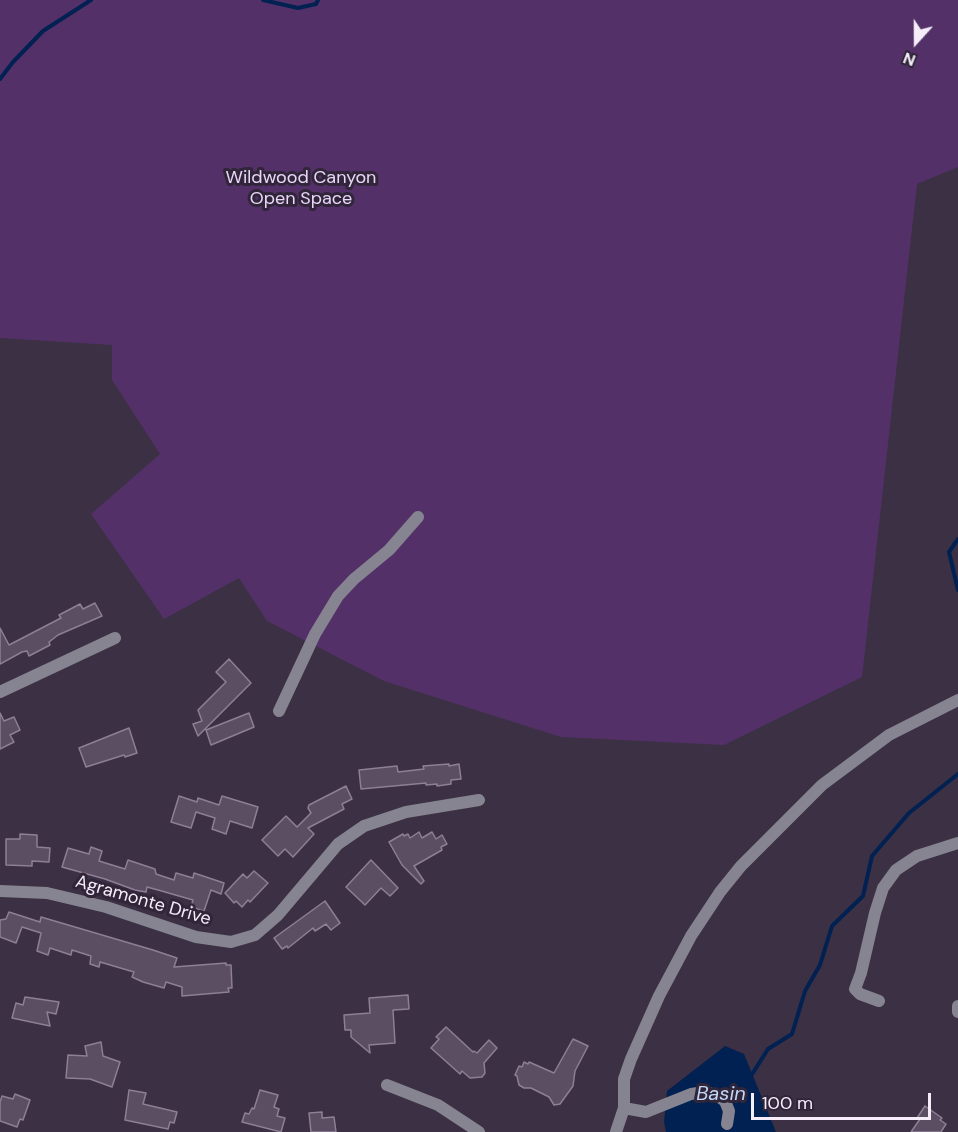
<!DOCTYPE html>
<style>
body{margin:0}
#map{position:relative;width:958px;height:1132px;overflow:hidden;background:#3c3044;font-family:"DM Sans",sans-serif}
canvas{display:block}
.north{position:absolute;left:886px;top:12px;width:60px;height:60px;-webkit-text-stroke:4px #312639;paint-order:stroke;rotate:201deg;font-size:16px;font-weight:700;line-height:24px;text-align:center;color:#f5eefa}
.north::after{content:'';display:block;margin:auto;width:21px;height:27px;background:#f5eefa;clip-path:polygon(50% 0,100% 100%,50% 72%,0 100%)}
.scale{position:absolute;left:751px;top:1093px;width:180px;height:27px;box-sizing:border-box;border:3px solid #f5eefa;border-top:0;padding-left:8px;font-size:18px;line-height:21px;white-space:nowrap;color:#f5eefa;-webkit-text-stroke:4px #312639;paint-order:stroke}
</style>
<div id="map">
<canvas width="958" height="1132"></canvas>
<div class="north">N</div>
<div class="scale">100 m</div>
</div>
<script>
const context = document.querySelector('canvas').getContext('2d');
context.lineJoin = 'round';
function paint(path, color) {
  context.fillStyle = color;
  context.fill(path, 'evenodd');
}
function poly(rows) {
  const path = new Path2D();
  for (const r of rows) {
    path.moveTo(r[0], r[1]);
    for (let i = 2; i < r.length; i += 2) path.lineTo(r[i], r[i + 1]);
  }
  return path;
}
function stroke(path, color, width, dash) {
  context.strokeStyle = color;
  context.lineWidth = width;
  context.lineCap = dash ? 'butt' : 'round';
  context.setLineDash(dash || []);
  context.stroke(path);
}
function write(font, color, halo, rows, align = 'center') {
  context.font = font + ' "DM Sans",sans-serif';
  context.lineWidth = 6;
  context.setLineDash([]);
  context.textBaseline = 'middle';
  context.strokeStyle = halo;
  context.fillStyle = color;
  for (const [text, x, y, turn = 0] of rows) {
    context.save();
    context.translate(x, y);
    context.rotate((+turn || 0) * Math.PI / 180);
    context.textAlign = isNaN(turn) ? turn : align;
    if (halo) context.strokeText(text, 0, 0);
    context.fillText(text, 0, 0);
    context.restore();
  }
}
paint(poly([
 [0,0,958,0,958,167,917,184,862,677,724,745,561,737,384,681,267,621,239,578,164,619,91,514,160,454,112,380,112,345,0,338]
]), '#533168');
paint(poly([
 [725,1046,744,1054,776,1132,666,1132,664,1122,667,1091]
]), '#012153');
stroke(poly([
 [263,0,298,8,316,4,318,0],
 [0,79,13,62,43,31,91,0],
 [958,539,949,552,958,590],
 [751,1076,768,1049,792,1034,805,991,820,965,832,926,863,896,872,856,909,813,958,774]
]), '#012153', 4);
const building = poly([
 [95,603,102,616,58,635,49,642,50,645,29,656,27,651,22,652,0,664,0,628,9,645,61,618,59,615,80,604,83,609,95,603],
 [229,659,251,683,198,736,193,724,202,721,198,710,226,682,216,672,229,659],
 [0,713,4,721,14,717,20,730,10,735,14,742,0,749,0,713],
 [249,713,254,727,211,745,206,730,249,713],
 [129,728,137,753,125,757,124,755,86,767,79,748,129,728],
 [449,764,449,766,459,764,461,779,451,780,451,784,437,786,437,784,426,785,426,783,361,789,359,770,397,766,398,772,424,769,423,766,449,764],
 [346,786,352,799,342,804,344,809,308,828,314,834,293,857,285,849,278,856,262,840,286,816,297,827,311,813,308,808,309,805,346,786],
 [179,796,197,802,198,798,219,805,222,796,258,807,252,828,230,821,226,834,212,829,215,818,196,812,191,828,171,822,179,796],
 [419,832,422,838,432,832,436,839,442,835,447,844,441,847,442,850,414,866,424,881,421,884,402,865,389,842,403,834,404,836,408,834,410,838,419,832],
 [20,834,37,835,37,847,50,848,49,862,32,861,32,866,6,865,6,839,20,839,20,834],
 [91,847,102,851,99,861,125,869,128,860,155,869,156,874,174,880,176,873,193,878,194,873,224,883,221,894,211,890,204,911,191,907,193,900,158,890,147,887,146,892,135,890,105,879,62,867,68,848,89,854,91,847],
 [371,860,398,888,390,896,381,888,365,905,346,887,371,860],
 [254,871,268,883,250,902,248,900,242,907,236,901,234,903,225,893,243,874,247,878,254,871],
 [325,901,340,923,331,930,326,924,315,931,313,928,288,948,287,946,282,949,274,938,325,901],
 [9,912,40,922,41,917,153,950,177,958,174,967,226,963,226,965,231,965,232,988,228,988,229,992,182,996,182,987,166,982,164,988,143,982,132,977,134,972,100,962,99,967,90,964,91,956,72,950,71,955,50,948,48,955,37,951,41,933,22,927,16,943,0,937,0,920,6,919,9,912],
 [408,995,409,1009,393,1010,395,1043,369,1045,370,1053,351,1037,351,1030,345,1030,344,1015,370,1013,369,998,408,995],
 [25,997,59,1002,56,1014,47,1012,50,1026,12,1018,16,1003,23,1005,25,997],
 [446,1027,473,1052,474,1051,477,1053,489,1040,497,1048,484,1063,485,1073,482,1077,470,1078,462,1071,460,1074,431,1048,439,1039,436,1037,446,1027],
 [573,1039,588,1046,575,1071,573,1086,560,1104,554,1105,549,1097,531,1088,524,1088,519,1085,517,1076,515,1075,519,1066,522,1067,524,1062,528,1064,529,1062,554,1073,573,1039],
 [101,1042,103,1056,120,1062,112,1087,90,1079,66,1078,68,1055,87,1056,85,1046,101,1042],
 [129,1090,146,1093,143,1104,177,1112,174,1123,170,1122,168,1129,125,1120,129,1090],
 [260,1090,278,1095,274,1107,279,1109,277,1116,285,1118,281,1132,242,1122,245,1113,249,1114,252,1108,254,1109,260,1090],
 [15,1094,30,1100,23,1120,20,1119,17,1127,0,1121,0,1102,2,1096,13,1099,15,1094],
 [925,1106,942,1118,940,1120,946,1124,941,1132,911,1132,920,1119,917,1118,925,1106],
 [322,1112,322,1118,334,1117,336,1132,311,1132,309,1113,322,1112]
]);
paint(building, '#5b4e63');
stroke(building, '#8c7f96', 1.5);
stroke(poly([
 [0,692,115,638],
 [279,711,315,634,338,596,354,579,389,550,418,517],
 [0,891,47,893,106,907,196,937,231,942,255,935,278,915,338,844,364,826,406,812,479,800],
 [879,1001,860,994,855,989,861,973,875,913,883,888,896,870,917,856,958,843],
 [958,1006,958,1012],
 [387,1085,438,1105,479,1132],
 [624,1108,646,1112,691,1094,705,1092,716,1095,725,1101,729,1111,727,1124],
 [616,1132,624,1108,624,1079,631,1059,659,996,691,936,720,892,741,866,822,785,889,735,958,700]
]), '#868490', 12);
write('18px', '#ead6f9', '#312639', [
 ["Wildwood Canyon",301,178],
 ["Open Space",301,199]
]);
write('18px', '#f5eefa', '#312639', [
 ["Agramonte Drive",143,901,16]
]);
write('italic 20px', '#c2d7f8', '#312639', [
 ["Basin",721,1095]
]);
</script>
